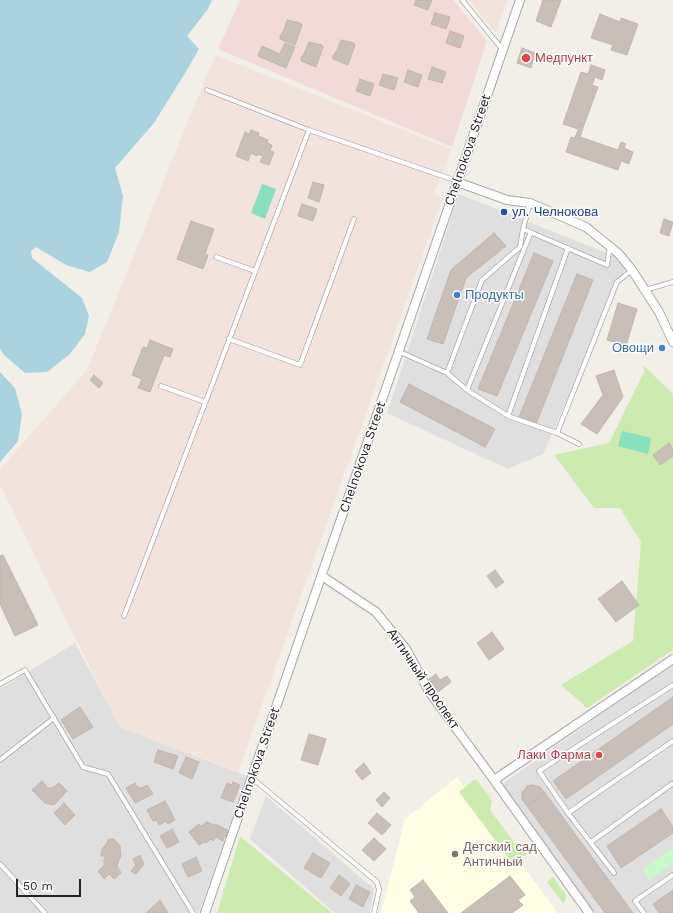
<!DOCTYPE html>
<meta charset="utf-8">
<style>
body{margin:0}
#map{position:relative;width:673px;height:913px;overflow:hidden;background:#f2efe9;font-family:"Work Sans",sans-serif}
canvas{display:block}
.scale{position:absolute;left:16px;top:879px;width:65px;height:18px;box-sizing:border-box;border:2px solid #222;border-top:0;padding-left:5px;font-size:12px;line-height:14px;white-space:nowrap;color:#222;-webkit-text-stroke:3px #fff;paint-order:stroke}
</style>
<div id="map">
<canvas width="673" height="913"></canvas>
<div class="scale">50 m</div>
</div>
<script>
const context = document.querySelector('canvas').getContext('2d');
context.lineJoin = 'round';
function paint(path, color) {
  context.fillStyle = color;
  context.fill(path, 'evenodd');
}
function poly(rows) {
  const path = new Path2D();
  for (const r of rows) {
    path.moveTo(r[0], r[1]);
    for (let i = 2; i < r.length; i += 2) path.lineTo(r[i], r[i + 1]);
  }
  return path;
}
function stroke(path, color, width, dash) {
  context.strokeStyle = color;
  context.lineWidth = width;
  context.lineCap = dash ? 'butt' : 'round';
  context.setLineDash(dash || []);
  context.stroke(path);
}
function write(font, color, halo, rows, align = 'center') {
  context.font = font + ' "Work Sans",sans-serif';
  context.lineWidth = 3;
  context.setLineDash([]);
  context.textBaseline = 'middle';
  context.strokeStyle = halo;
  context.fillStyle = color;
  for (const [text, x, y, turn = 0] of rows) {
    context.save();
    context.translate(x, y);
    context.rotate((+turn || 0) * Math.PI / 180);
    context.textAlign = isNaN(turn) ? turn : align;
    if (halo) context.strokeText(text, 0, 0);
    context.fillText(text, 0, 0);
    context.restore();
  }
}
paint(poly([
 [459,194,629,262,543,454,508,469,387,413],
 [75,643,120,727,247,776,199,913,0,913,0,689],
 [673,666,673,913,594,913,504,797,502,790,505,782,651,679],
 [266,796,374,889,370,913,335,913,250,839]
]), '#e0dfdf');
paint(poly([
 [240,0,453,0,487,41,452,147,218,49]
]), '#f2dad9');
paint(poly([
 [457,777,558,913,381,913,405,819]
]), '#ffffe5');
paint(poly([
 [469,0,507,0,496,33],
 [215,55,451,149,434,194,443,198,238,772,119,727,0,485,0,469,87,370]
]), '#f3e3dd');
paint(poly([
 [643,365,673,394,673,650,587,708,561,685,633,641,641,542,620,508,594,508,554,455,609,443,644,372],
 [475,779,477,780,492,800,490,810,519,849,527,854,513,864,459,792],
 [240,836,332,913,217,913],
 [553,877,566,895,565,901,563,903,547,882]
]), '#cdebb0');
paint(poly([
 [673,848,673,863,649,880,642,869]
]), '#c8facc');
paint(poly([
 [262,184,276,189,265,219,251,213],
 [622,431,651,438,648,454,618,446]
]), '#88e0be');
paint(poly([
 [0,0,212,0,208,9,187,36,199,49,187,70,154,123,115,168,123,196,119,232,107,262,90,272,66,265,36,247,31,251,32,258,82,298,89,316,85,334,70,354,47,372,25,373,4,355,0,349],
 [0,372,15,388,22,414,18,441,0,462]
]), '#aad3df');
const building = poly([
 [416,0,432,0,428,10,414,5,416,0],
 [543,0,561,0,551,27,536,21,543,0],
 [435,13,450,17,446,29,431,24,435,13],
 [600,14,620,22,621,18,638,24,627,55,611,50,613,45,591,38,600,14],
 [287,20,300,23,302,25,295,45,280,39,280,36,284,30,287,20],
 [450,31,464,36,460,48,446,43,450,31],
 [341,40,354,43,355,45,348,65,333,59,333,56,337,50,341,40],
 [309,42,322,45,323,47,316,67,301,61,301,58,305,52,309,42],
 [285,43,295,47,286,68,258,56,262,46,280,54,285,43],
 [522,48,535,53,531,68,517,63,522,48],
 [591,65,605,70,602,80,595,77,592,85,598,87,584,125,580,124,578,129,563,124,581,72,588,74,591,65],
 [432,67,446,72,442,83,428,79,432,67],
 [408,70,422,75,418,87,404,82,408,70],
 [383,74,398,78,394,90,379,85,383,74],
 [360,79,374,84,370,96,356,91,360,79],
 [580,124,584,125,580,137,618,150,621,142,626,144,624,148,633,152,629,164,621,161,618,170,566,152,571,137,575,138,580,124],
 [251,130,259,133,258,136,268,140,267,143,272,145,270,151,274,152,269,165,260,162,263,156,258,154,257,156,251,153,248,161,236,156,245,132,249,134,251,130],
 [313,182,324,185,319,202,308,198,313,182],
 [302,204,317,209,313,221,298,216,302,204],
 [664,219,673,222,669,236,660,233,664,219],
 [191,221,214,229,205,254,208,255,203,269,177,259,191,221],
 [494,233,506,246,466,278,443,344,427,339,451,270,494,233],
 [534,253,553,261,497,396,478,389,534,253],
 [577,274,593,280,536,424,519,417,577,274],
 [618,303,637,309,626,346,607,340,618,303],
 [150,340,173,349,170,357,164,355,150,392,138,388,142,379,132,375,143,347,147,348,150,340],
 [614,370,623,397,597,434,581,424,603,395,596,376,614,370],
 [94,375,103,383,99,388,90,380,94,375],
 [409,384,495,429,485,447,400,402,409,384],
 [669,443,673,449,673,456,660,465,653,455,669,443],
 [3,555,38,625,15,636,0,604,0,556,3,555],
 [495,570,504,582,496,588,487,576,495,570],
 [622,581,639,605,616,622,598,599,622,581],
 [492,632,504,649,489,660,477,643,492,632],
 [436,674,440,680,447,676,451,682,438,692,429,679,436,674],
 [673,697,673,724,566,799,553,781,673,697],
 [80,707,93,727,73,739,61,720,80,707],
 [309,734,326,739,318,765,301,760,309,734],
 [158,750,178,756,173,769,154,762,158,750],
 [186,757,199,762,192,779,179,773,186,757],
 [364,763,371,773,362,780,355,771,364,763],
 [42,781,48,788,52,788,59,783,67,791,54,805,45,803,32,790,42,781],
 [233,782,240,785,233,802,221,798,227,783,232,785,233,782],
 [135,783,137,787,142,788,147,785,153,794,135,803,126,788,135,783],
 [532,785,540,787,545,793,527,806,522,799,522,793,527,786,532,785],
 [384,792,390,798,382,807,376,800,384,792],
 [545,793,633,913,605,913,527,806,545,793],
 [165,801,175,820,168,824,166,821,159,825,157,820,153,821,147,810,165,801],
 [64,803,75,815,65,825,54,813,64,803],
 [661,809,673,827,673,833,621,868,607,846,661,809],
 [377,813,391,825,382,835,368,823,377,813],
 [207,822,214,825,215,824,229,831,227,837,224,836,223,841,216,837,213,841,211,839,206,843,204,842,199,845,189,832,199,824,201,826,207,822],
 [172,829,179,842,167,848,160,836,172,829],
 [374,838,386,849,374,861,362,850,374,838],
 [110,839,114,839,120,846,121,856,119,860,117,866,121,873,114,879,109,874,104,879,98,871,104,866,104,859,106,856,101,856,102,849,107,843,108,840,110,839],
 [313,853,330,863,321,878,304,868,313,853],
 [140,855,144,864,136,874,131,871,136,865,133,859,140,855],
 [196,857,202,871,188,877,182,864,196,857],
 [339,875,350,884,341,896,330,888,339,875],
 [510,876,525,895,518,900,523,905,512,913,461,913,510,876],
 [423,880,448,913,419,913,410,901,415,897,410,890,423,880],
 [356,885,370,892,363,907,349,899,356,885],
 [673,890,673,913,659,913,653,904,673,890],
 [160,900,168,913,146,913,160,900]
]);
paint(building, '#c7bfb8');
stroke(building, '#c4b6ab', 1);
const lane = poly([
 [462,0,503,50],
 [207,90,309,130,457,181],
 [523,229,607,265,610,246],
 [216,257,255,271],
 [645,290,673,282],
 [229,339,300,365,354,219],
 [400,352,447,373,482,280,520,247,523,229,530,203],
 [447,373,467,390,508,416,568,248],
 [161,386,205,402],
 [467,390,531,232],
 [508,416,557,433,579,444],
 [557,433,617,282,632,270],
 [124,616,309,130],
 [0,684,25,670,83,767,108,774,193,913],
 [673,685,539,771,568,813,673,741],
 [0,760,54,718],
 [252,778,377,882,379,890,374,913],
 [568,813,614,873],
 [591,842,672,784],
 [0,864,45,913],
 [644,913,635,901,673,875]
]);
const street = poly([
 [457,182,507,200,530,203,586,227,619,254,632,270,659,312,673,342],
 [322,576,376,612,406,649,430,693,494,780,589,913],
 [494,780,673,659],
 [205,913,520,0]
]);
stroke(lane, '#a9a9a9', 5.5);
stroke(street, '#a9a9a9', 10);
stroke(lane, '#fff', 4);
stroke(street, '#fff', 8);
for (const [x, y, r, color] of [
 [526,58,5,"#e0444e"],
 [504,212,4,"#1a4fb4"],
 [457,295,4,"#3f7fe0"],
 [662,348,4,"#3f7fe0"],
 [599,755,4,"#e0444e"],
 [455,854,4,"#8d6e63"]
]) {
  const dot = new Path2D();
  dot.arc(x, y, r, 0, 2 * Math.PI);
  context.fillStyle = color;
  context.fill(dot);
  stroke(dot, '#fff', 1.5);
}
write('13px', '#be3a42', '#fff', [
 ["Медпункт",535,58],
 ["Лаки Фарма",591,755,"right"]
], 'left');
write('13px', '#222', '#fff', [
 ["Chelnokova Street",468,150,-71],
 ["Chelnokova Street",363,457,-71],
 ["Античный проспект",423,679,56],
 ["Chelnokova Street",257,763,-71]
]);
write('13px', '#164399', '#fff', [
 ["ул. Челнокова",512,212]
], 'left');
write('13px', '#366cbe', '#fff', [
 ["Продукты",465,295],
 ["Овощи",654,348,"right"]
], 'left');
write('13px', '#785e54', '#fff', [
 ["Детский сад",463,847],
 ["Античный",463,862]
], 'left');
</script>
